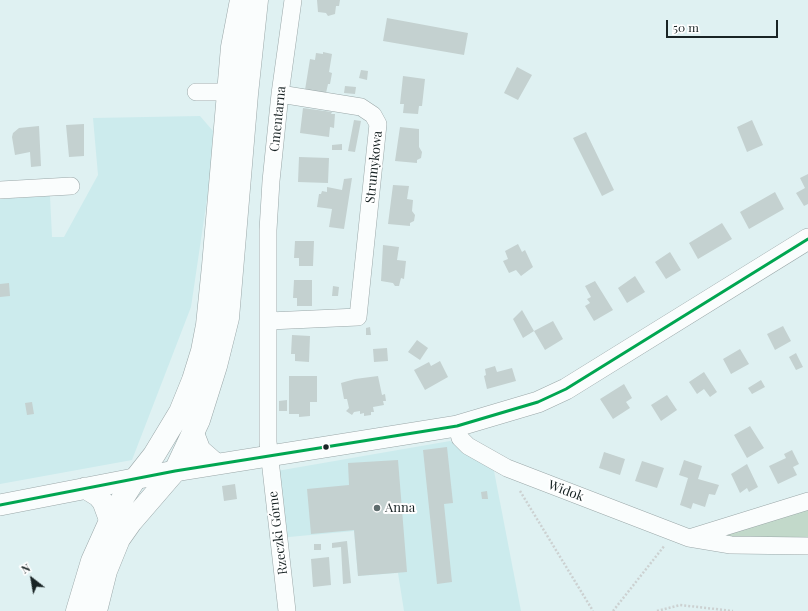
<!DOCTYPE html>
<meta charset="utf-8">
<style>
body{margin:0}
#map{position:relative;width:808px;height:611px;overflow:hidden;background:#dff1f2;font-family:"Playfair Display",serif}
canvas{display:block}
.north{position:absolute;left:12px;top:559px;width:40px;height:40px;-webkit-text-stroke:3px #fff;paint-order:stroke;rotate:329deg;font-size:11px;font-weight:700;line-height:16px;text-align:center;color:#192425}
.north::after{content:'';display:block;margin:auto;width:14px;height:18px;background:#192425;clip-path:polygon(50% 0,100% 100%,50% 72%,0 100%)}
.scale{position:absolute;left:666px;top:20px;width:112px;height:18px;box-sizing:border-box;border:2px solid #192425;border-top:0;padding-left:5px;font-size:12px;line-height:14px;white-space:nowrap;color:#192425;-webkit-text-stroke:3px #fff;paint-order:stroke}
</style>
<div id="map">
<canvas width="808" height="611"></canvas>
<div class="north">N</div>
<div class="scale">50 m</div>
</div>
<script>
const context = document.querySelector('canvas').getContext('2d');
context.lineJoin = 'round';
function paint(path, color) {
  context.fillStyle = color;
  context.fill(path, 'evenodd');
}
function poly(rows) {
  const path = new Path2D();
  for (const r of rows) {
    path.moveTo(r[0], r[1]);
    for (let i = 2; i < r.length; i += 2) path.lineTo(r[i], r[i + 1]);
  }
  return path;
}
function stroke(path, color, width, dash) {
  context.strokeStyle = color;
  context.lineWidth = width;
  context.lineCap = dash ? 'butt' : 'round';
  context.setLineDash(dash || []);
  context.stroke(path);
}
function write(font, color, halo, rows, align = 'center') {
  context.font = font + ' "Playfair Display",serif';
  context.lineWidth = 4;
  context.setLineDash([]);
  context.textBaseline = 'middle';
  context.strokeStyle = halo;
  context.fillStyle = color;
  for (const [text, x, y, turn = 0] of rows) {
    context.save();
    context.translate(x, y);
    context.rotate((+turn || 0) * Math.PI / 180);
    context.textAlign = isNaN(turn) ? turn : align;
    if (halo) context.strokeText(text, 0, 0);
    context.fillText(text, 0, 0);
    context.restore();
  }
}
paint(poly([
 [200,116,213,131,212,165,191,307,132,460,0,484,0,199,50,196,52,237,64,237,98,175,93,118],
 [450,441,467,450,494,471,521,611,404,611,398,573,358,576,354,531,278,538,271,472]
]), '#ccebed');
paint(poly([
 [808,501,808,546,710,541]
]), '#c2d9ca');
paint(poly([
 [317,0,340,0,339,6,336,6,335,14,328,16,326,13,318,12],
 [387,18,468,33,464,55,383,41],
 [323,52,332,54,329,72,332,73,330,84,328,84,326,93,305,90,310,59,315,60,316,53,323,54],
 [517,67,532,75,518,100,504,93],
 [361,70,368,71,367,80,359,78],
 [403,76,425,79,422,106,419,106,418,114,403,113,404,104,400,104],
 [345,86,356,87,355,94,344,93],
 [303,108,332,112,331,114,335,114,334,128,330,127,329,137,300,133],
 [354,120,361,121,355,152,348,151],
 [752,120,763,145,747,152,737,127],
 [84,124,84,156,69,157,66,125],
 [39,126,41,166,31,167,30,152,15,155,12,137,13,133,19,128],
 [400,127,419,129,419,147,422,152,421,158,417,160,417,163,395,161],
 [586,132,614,190,602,196,573,138],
 [342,144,342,150,332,150,332,145],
 [299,157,329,158,328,183,298,182],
 [808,174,808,204,804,206,796,193,805,188,800,178],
 [352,178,344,229,329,227,332,209,317,207,319,194,321,194,322,191,327,192,327,187,342,190,344,179],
 [393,185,409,186,407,199,413,200,412,211,415,215,414,221,410,223,410,226,388,224],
 [775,192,784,209,749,229,740,212],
 [722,223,732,239,698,259,689,243],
 [295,241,314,241,313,266,299,266,299,258,294,258],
 [518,244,522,252,525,250,533,267,521,276,516,270,509,273,503,261,508,259,505,251],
 [383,245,399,247,397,260,406,261,404,279,401,278,399,286,395,286,393,283,381,281],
 [670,252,681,270,666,279,655,262],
 [635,276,645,292,627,303,618,288],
 [294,280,312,280,312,306,297,306,297,298,293,298],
 [595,281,613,310,594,321,585,306,590,303,587,299,591,297,585,286],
 [9,283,10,296,0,297,0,284],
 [333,286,339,287,338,296,332,296],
 [522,310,534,331,523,338,513,319],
 [553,321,563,339,545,350,534,331],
 [783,326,791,341,775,350,767,334],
 [370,327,371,335,366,335,366,328],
 [292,335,310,336,309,362,295,361,295,354,291,354],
 [417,340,428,348,420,360,408,352],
 [387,348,388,361,374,362,373,349],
 [740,349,749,364,731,374,723,359],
 [796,353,803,367,796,370,789,357],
 [440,361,448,377,425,390,414,370,429,362,431,366],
 [495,366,497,372,512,368,516,381,487,389,484,376,486,375,485,369],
 [704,372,717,392,710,397,704,389,697,394,689,382],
 [289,376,317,376,317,402,310,402,310,416,299,417,299,414,289,414],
 [378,376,382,395,385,394,386,401,383,401,384,405,373,407,374,412,371,412,371,415,364,416,364,413,360,414,360,411,354,412,352,415,346,411,349,408,347,399,344,399,341,383,355,379],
 [761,380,765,387,752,394,748,388],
 [624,384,632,398,626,402,630,408,613,419,600,399],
 [667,395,677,410,661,421,651,405],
 [287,400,287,411,279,411,279,401],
 [32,402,34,414,27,415,25,403],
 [750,426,764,448,747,458,734,435],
 [447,447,453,503,444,504,452,582,437,584,423,450],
 [792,450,799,464,793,467,797,475,778,484,769,466,786,458,784,454],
 [604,452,625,459,620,475,599,468],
 [398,460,407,572,358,576,354,530,311,534,307,489,349,485,348,463],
 [684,460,702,466,698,479,719,485,715,495,709,494,705,507,693,503,691,509,680,505,688,478,679,475],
 [642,461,664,468,657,488,635,481],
 [747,464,758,487,749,492,747,488,740,493,731,474],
 [235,484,237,499,224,501,222,486],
 [487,491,488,499,482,499,481,492],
 [347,541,351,583,343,584,341,547,332,548,332,543],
 [314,544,321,544,321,550,314,550],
 [329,557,331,585,313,587,311,559]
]), '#c4d1d0');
const minor = poly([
 [196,92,227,92,234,96,237,100],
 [0,190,71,186],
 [269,321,358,317,378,124,373,115,361,107,280,94],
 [457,426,460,438,468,446,507,468,689,538,731,545,808,546],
 [692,537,808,501],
 [287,611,268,442,268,230,271,181,280,94,293,0]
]);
const tertiary = poly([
 [193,432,200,450,216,464],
 [85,488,98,496,103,502,110,521],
 [0,505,175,471,457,426,538,402,566,389,808,239]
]);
const primary = poly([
 [77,611,92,561,114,512,135,479,154,455,180,412,193,380,202,351,207,325,213,266,232,47,241,0],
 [96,611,106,571,119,539,131,522,175,471,199,420,216,366,228,318,247,94,257,0]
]);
stroke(minor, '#9aa7a8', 18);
stroke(tertiary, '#9aa7a8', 22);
stroke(primary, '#9aa7a8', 23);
stroke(poly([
 [520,491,593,611],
 [613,611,665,545],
 [657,611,680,605,733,611]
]), '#ccd1d1', 2.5, [2, 2]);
stroke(minor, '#fafdfd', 17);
stroke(tertiary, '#fafdfd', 21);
stroke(primary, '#fafdfd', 22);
stroke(poly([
 [0,505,175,471,457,426,538,402,566,389,808,239]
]), '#00a651', 3);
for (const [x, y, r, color] of [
 [326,447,3.5,"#192425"],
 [377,508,4,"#5e6c6d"]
]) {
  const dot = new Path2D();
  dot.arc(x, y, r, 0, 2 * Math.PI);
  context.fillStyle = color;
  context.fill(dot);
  stroke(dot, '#fff', 1.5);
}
write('13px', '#192425', '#fff', [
 ["Cmentarna",278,119,-84],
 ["Strumykowa",374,167,-84],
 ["Widok",566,491,21],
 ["Rzeczki Górne",278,533,-97]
]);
write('13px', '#192425', '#fff', [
 ["Anna",385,508]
], 'left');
</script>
